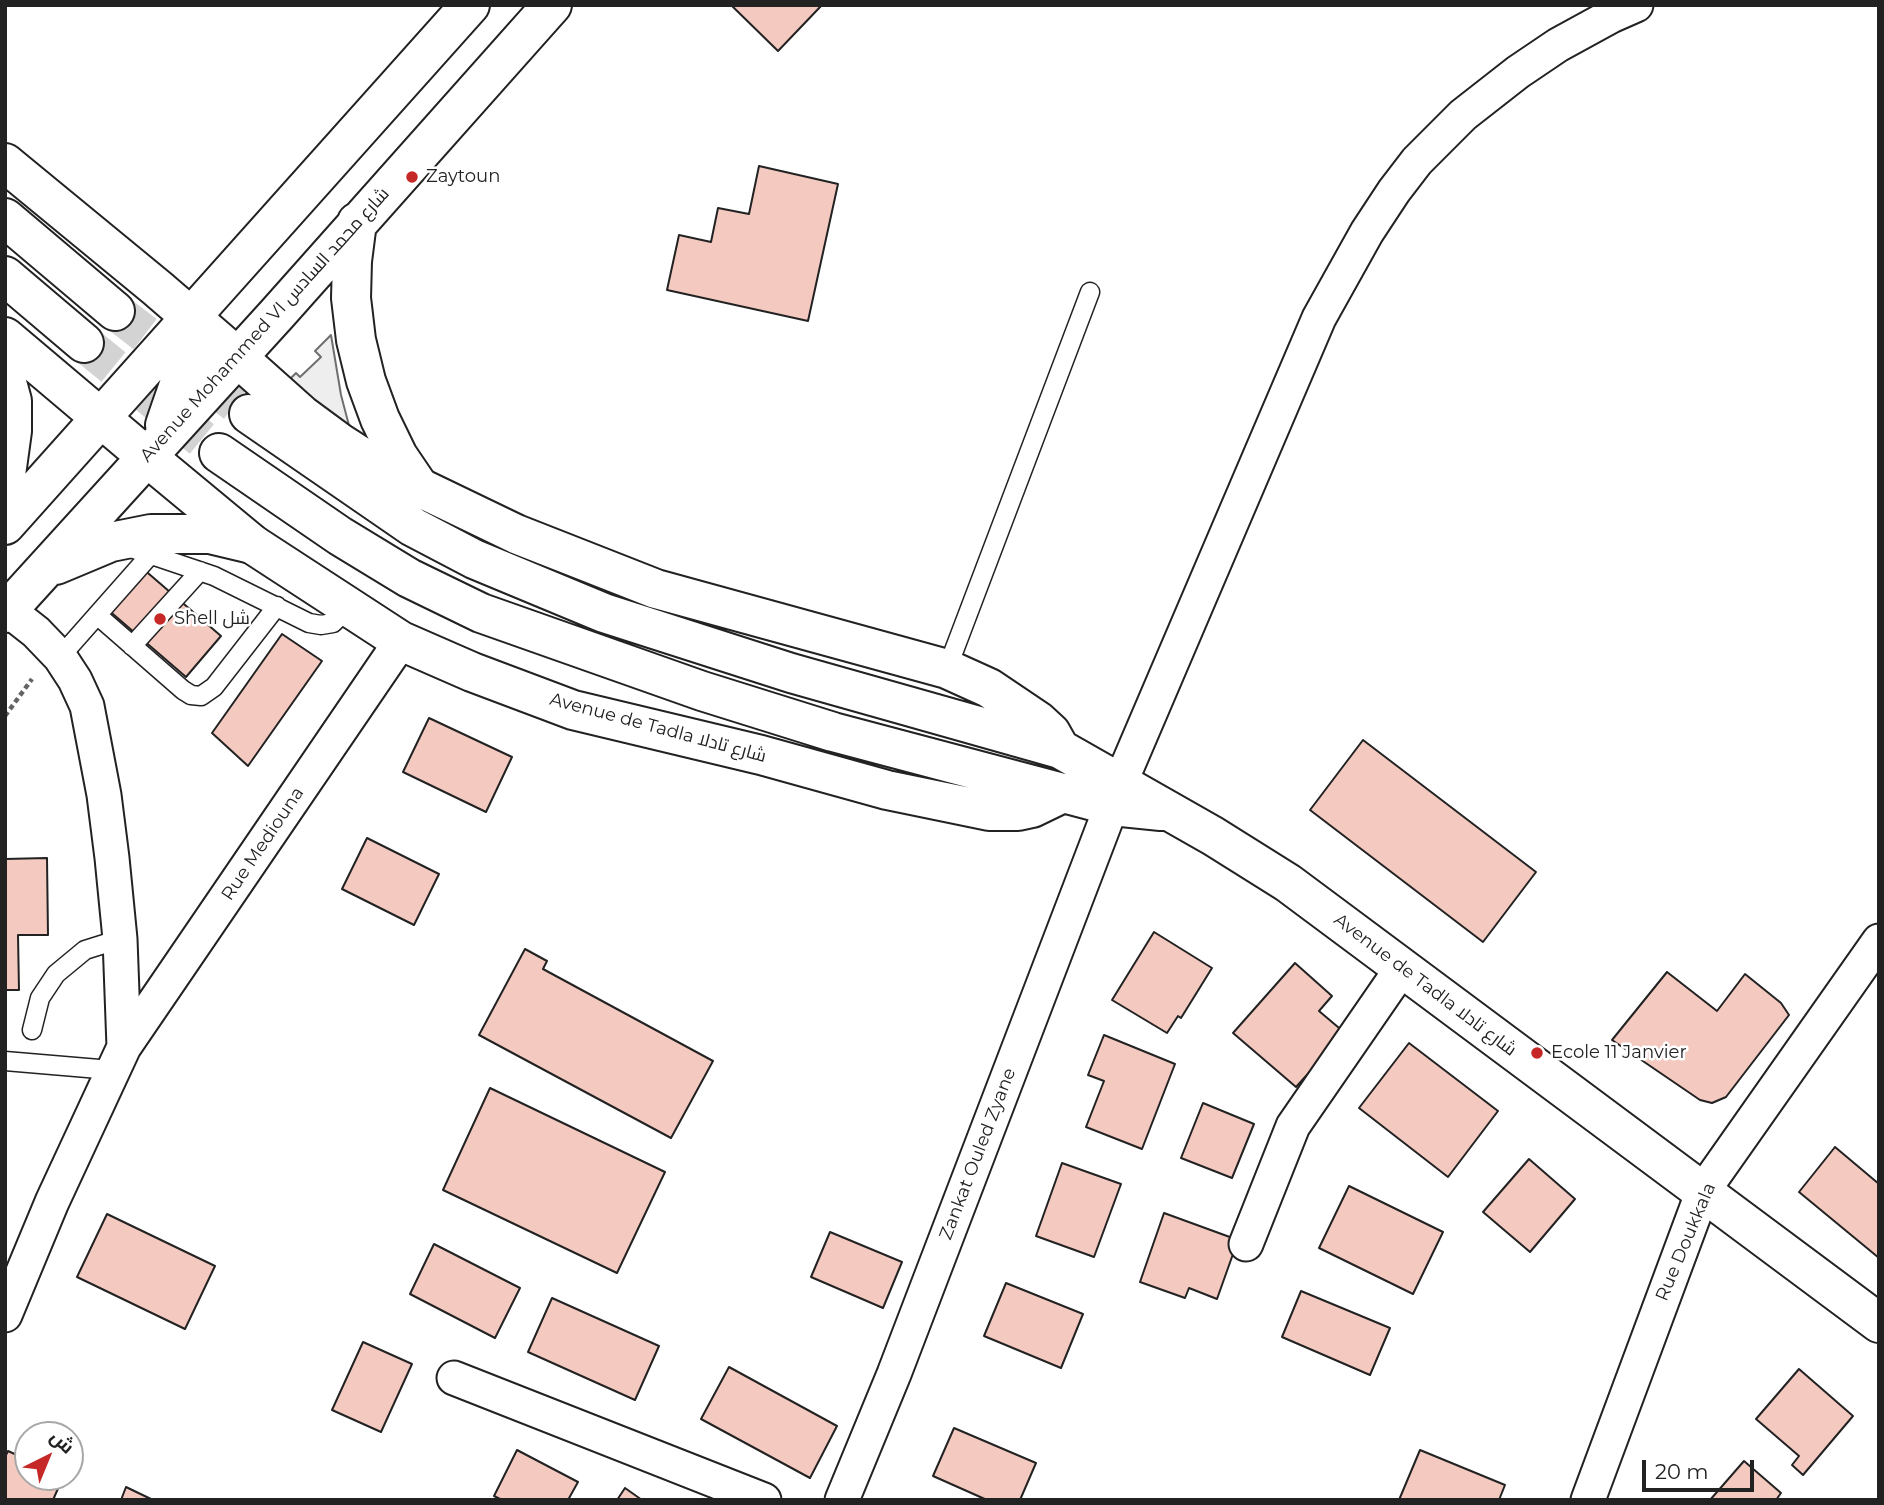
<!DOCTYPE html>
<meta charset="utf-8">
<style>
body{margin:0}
#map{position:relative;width:1884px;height:1505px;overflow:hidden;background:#fff;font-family:Montserrat,Cairo,sans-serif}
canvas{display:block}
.frame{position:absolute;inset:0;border:7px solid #222;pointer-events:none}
.north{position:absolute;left:14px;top:1421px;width:70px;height:70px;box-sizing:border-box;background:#fff;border:2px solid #a7a7a7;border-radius:50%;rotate:43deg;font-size:19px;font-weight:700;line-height:28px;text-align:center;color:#222}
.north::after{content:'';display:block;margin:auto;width:24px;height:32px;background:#c62828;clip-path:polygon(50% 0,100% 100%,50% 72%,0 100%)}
.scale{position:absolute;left:1642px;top:1460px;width:112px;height:32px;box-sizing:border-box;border:4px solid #222;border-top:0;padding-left:9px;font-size:21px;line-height:24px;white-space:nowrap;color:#222;-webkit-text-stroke:5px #fff;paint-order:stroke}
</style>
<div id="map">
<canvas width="1884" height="1505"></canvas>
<div class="frame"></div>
<div class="north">ش</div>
<div class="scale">20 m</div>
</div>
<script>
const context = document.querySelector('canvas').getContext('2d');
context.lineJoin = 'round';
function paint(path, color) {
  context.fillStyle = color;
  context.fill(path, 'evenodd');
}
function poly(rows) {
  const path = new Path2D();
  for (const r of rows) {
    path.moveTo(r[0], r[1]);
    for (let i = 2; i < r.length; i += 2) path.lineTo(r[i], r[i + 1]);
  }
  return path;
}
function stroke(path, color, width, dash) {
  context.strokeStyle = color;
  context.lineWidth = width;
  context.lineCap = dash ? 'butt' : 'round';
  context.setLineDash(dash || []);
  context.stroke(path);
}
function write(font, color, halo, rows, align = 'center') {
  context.font = font + ' Montserrat,Cairo,sans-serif';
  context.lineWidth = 5;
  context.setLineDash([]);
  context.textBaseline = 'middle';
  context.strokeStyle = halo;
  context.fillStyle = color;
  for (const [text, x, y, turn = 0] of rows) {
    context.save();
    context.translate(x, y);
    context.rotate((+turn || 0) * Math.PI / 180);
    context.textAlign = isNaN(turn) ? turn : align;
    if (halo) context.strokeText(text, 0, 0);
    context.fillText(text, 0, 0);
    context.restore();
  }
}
const green = poly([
 [331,335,341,395,351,433,290,379,296,373,300,377,321,357,315,351,331,335]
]);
paint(green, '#eee');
stroke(green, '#6f6f6f', 2);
const building = poly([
 [731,5,822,5,778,51,731,5],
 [759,166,838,184,808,321,667,290,679,235,711,242,718,208,749,214,759,166],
 [134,561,221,636,186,677,99,602,134,561],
 [282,634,322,661,248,766,212,733,282,634],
 [429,718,512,757,486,812,403,772,429,718],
 [1363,740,1536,872,1483,942,1310,810,1363,740],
 [367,838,439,874,414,925,342,889,367,838],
 [47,858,48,935,18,935,19,990,5,990,5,859,47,858],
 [1154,932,1212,968,1181,1018,1178,1016,1167,1033,1112,1000,1154,932],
 [525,949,547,961,543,969,713,1061,671,1138,479,1035,525,949],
 [1295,963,1332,996,1319,1011,1345,1033,1296,1087,1233,1033,1295,963],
 [1667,972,1717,1011,1745,974,1781,1003,1789,1015,1726,1097,1712,1103,1700,1100,1612,1040,1667,972],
 [1104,1035,1175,1064,1142,1149,1086,1127,1104,1081,1088,1075,1104,1035],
 [1409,1043,1498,1111,1448,1177,1359,1108,1409,1043],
 [490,1088,665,1172,617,1273,443,1190,490,1088],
 [1203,1103,1254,1124,1232,1178,1181,1158,1203,1103],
 [1835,1147,1879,1184,1879,1258,1799,1192,1835,1147],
 [1529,1159,1575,1199,1530,1252,1483,1212,1529,1159],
 [1062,1163,1121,1184,1094,1257,1036,1236,1062,1163],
 [1349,1186,1443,1232,1413,1294,1319,1248,1349,1186],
 [1164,1213,1238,1240,1217,1299,1189,1288,1185,1298,1140,1282,1164,1213],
 [107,1214,215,1266,185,1329,77,1277,107,1214],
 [830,1232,902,1262,883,1308,811,1277,830,1232],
 [434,1244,520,1288,495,1338,410,1294,434,1244],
 [1006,1283,1083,1314,1061,1368,984,1336,1006,1283],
 [1301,1291,1390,1328,1370,1375,1282,1337,1301,1291],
 [552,1298,659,1346,635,1400,528,1352,552,1298],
 [363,1342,412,1364,381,1432,332,1410,363,1342],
 [729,1367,837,1426,810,1478,701,1419,729,1367],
 [1799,1369,1853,1416,1803,1475,1792,1465,1799,1456,1756,1419,1799,1369],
 [954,1428,1036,1463,1020,1500,987,1500,933,1476,954,1428],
 [517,1450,578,1482,568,1500,502,1500,494,1496,517,1450],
 [1420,1450,1505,1485,1499,1500,1399,1500,1420,1450],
 [8,1451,28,1460,28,1477,63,1477,53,1500,5,1500,5,1457,8,1451],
 [1744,1461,1781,1493,1776,1500,1710,1500,1744,1461],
 [126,1487,153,1500,121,1500,126,1487],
 [625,1488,642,1500,617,1500,625,1488]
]);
paint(building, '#f3c9c0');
stroke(building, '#222', 2);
stroke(poly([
 [115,311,249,414],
 [84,343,219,453]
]), '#d3d3d3', 38, [38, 19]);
const lane = poly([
 [128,547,214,576,309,623,321,625,333,623,348,608],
 [97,615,183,690,191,695,201,696,214,687,277,606],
 [132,646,200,571],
 [60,657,151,554],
 [947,669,1090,292],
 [32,1030,40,998,56,974,85,950,120,939],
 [5,1061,111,1070]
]);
const street = poly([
 [8,610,36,632,60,657,75,680,87,706,104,795,112,858,120,939,124,1047],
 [1246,1244,1293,1126,1402,968],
 [5,1315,52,1202,124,1047,401,641],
 [454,1378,764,1500],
 [842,1500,894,1374,1121,781,1319,318,1367,232,1394,191,1417,161,1463,115,1518,72,1558,45,1611,16,1636,5],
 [1588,1500,1703,1191,1879,941]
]);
const secondary = poly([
 [5,218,115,311],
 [5,276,84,343],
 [206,362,237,357,302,415,340,443,379,468,516,534,656,589,947,669,989,688,1038,721,1051,733,1060,749,1213,836,1288,883,1879,1323],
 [249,414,413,527,474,559,604,613,791,673,1060,749],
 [219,453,340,536,409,578,481,613,702,691,833,732,1063,793],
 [147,457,252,544,401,641,472,672,573,710,761,755,887,790,989,811,1018,811,1032,808,1063,793,1112,806,1161,811]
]);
const primary = poly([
 [5,163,157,288,237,357],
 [357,222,352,261,351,298,356,340,366,381,380,419,398,456,421,490],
 [5,337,147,457],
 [5,375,12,401,12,431,5,482],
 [165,425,185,367,189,317],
 [5,525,470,5],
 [56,565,111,542,151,534,210,534,252,544],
 [5,613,277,314,552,5]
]);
stroke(lane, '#222', 21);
stroke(street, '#222', 37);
stroke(secondary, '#222', 42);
stroke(primary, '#222', 42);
stroke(poly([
 [5,716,32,679]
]), '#646464', 4.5, [5, 3.5]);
stroke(lane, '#fff', 18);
stroke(street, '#fff', 33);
stroke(secondary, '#fff', 38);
stroke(primary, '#fff', 38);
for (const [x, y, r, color] of [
 [412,177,7,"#c62828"],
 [160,619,7,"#c62828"],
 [1537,1053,7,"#c62828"]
]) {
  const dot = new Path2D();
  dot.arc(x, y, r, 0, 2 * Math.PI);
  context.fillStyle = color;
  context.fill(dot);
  stroke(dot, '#fff', 2.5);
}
write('18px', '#222', '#fff', [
 ["Zaytoun",426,177],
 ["Shell شل",174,619],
 ["Ecole 11 Janvier",1551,1053]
], 'left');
write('18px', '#222', '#fff', [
 ["Avenue Mohammed VI شارع محمد السادس",265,325,-48],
 ["Avenue de Tadla شارع تادلا",658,728,15],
 ["Rue Mediouna",263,844,-56],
 ["Avenue de Tadla شارع تادلا",1425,985,37],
 ["Zankat Ouled Zyane",978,1154,-69],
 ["Rue Doukkala",1686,1242,-67]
]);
</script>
